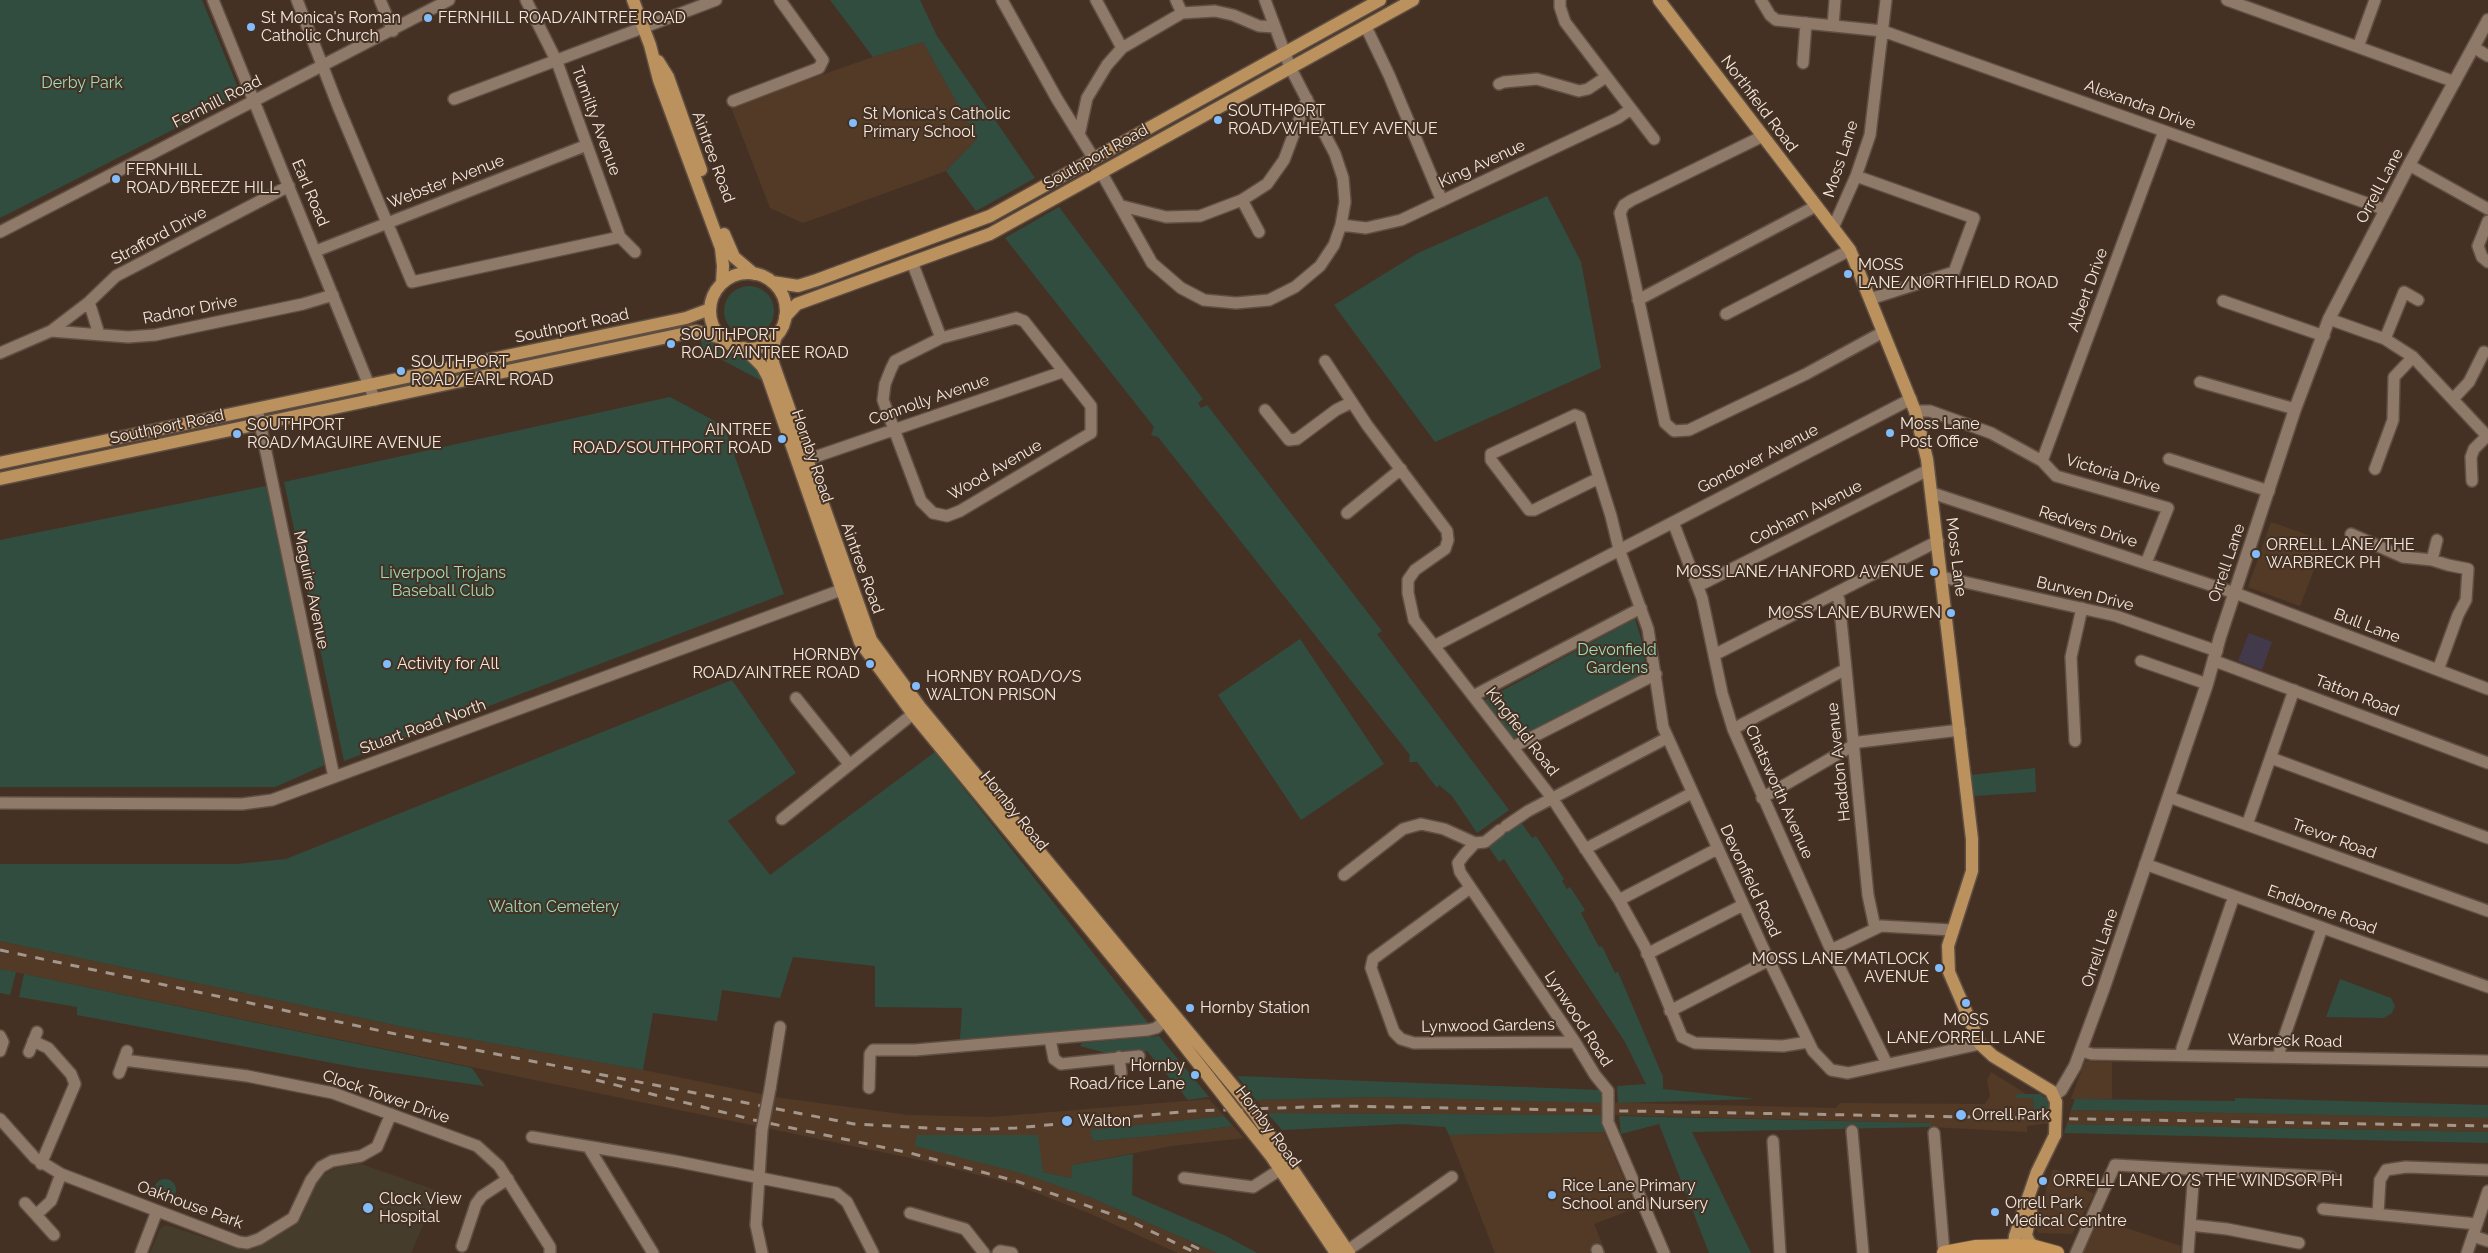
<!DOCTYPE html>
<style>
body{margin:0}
canvas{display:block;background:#443123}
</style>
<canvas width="2488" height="1253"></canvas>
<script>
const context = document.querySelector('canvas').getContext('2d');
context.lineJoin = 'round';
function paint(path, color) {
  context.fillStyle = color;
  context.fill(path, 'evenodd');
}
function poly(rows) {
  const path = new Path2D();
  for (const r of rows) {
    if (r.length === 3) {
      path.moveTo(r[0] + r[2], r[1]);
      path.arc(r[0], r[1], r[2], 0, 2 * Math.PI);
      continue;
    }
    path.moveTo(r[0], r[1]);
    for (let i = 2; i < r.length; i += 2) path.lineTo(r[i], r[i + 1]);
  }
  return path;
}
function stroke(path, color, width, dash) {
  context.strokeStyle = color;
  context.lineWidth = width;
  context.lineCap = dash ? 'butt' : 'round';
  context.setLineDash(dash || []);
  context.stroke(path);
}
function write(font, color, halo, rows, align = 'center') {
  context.font = font + ' Raleway,sans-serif';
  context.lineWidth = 4;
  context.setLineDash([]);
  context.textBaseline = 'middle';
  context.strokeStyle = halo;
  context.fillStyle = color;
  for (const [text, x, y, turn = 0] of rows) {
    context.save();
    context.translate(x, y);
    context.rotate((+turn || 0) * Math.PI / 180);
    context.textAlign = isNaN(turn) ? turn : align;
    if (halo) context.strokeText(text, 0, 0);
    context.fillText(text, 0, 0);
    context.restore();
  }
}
paint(poly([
 [923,42,977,139,946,171,803,223,770,208,731,107,873,57],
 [2271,522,2325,541,2300,606,2248,587],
 [0,941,413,1029,643,1070,781,1098,908,1115,992,1117,1209,1099,1224,1116,1091,1130,1093,1141,1166,1135,1233,1126,1244,1138,1171,1146,1072,1165,1072,1178,1043,1172,964,1136,917,1135,1087,1196,1217,1253,1178,1253,1091,1214,1014,1184,920,1160,0,969],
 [2085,1061,2112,1062,2112,1099,2071,1099],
 [1991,1072,2050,1109,2050,1123,2027,1126,2027,1132,1931,1127,1930,1123,1612,1115,1267,1113,1256,1100,1379,1097,1836,1108,1840,1103,1985,1104,1990,1096,1987,1080],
 [2071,1110,2488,1118,2488,1132,2067,1124],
 [1604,1132,1636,1208,1594,1224,1606,1253,1495,1253,1449,1135],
 [2053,1169,2074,1176,2072,1183,2094,1194,2072,1234,2039,1233,2034,1227],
 [2099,1219,2181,1246,2180,1253,2083,1253]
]), '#523a27');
paint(poly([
 [2249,633,2272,642,2262,670,2238,661]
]), '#42394a');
paint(poly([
 [361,1164,438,1191,411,1253,150,1253,160,1229,166,1225,242,1250,252,1250,296,1225,301,1219,317,1182,325,1174,336,1168]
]), '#463c2b');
paint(poly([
 [0,0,202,0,241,95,0,218],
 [830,0,920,0,937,36,1035,178,976,211,946,171,977,139,923,42,873,57],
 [1547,196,1581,262,1601,368,1435,442,1334,305,1418,253],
 [1059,207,1203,399,1198,403,1201,408,1207,405,1382,631,1377,634,1509,810,1477,833,1452,796,1439,785,1437,788,1417,762,1409,762,1410,755,1158,437,1151,435,1154,427,1005,238],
 [749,311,25],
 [693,324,694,328,392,392,391,388],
 [700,339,710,340,746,359,759,372,764,382,703,350],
 [670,397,724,426,784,594,344,761,284,482],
 [266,486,325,765,275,787,0,787,0,540],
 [1635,619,1643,645,1646,674,1514,741,1485,700],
 [1300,639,1384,764,1301,820,1218,695],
 [732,680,796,773,728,821,770,875,935,752,1149,1024,960,1040,962,1008,875,1007,875,966,793,957,780,998,722,990,717,1021,653,1013,643,1070,413,1029,0,941,0,864,237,864,286,859],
 [2035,768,2036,792,1973,796,1971,775],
 [1521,822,1532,838,1536,836,1564,879,1562,881,1567,889,1570,887,1585,910,1581,913,1599,947,1602,946,1615,973,1618,972,1663,1077,1663,1089,1756,1099,1618,1103,1617,1086,1646,1084,1625,1042,1504,859,1499,862,1488,846],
 [0,969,16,972,10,995,0,993],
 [24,974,472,1068,484,1086,359,1068,77,1015,77,1007,19,997],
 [2340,979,2391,998,2395,1006,2392,1013,2384,1018,2326,1017],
 [1159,1036,1209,1097,1188,1100,1147,1051,1110,1054,1080,1046,1082,1043],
 [1237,1076,1601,1090,1605,1094,1605,1103,1379,1097,1256,1100],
 [2017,1094,2040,1094,2046,1098,2050,1109,2034,1109,2033,1098,2016,1098],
 [2235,1098,2488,1105,2488,1118,2071,1110,2075,1099,2235,1101],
 [1267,1113,1606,1115,1604,1132,1449,1135,1445,1127,1403,1124,1282,1130],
 [1224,1116,1233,1126,1166,1135,1093,1141,1090,1130],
 [1619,1116,1931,1123,1931,1127,1692,1132,1751,1253,1709,1253,1659,1124,1621,1134],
 [2067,1124,2488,1132,2488,1143,2064,1133],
 [917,1135,1038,1135,1043,1172,1071,1178,1072,1165,1133,1154,1132,1195,1226,1236,1257,1253,1217,1253,1087,1196,1021,1173,915,1146],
 [165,1190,11]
]), '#304d3f');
const minor = poly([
 [213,0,375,400],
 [297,0,338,106,412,282,620,237],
 [380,0,393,31],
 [526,0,557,62,620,237,635,252],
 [1002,0,1057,99,1094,159],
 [1096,0,1122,48],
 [1176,0,1182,13],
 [1560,0,1560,7,1565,22,1654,139],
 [1761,0,1770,15,1776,20,1883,31,2386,210],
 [2227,0,2455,82],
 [1833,26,1835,0],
 [1366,27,1389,75,1442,201],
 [2358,47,2375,0],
 [2473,47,2488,56],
 [1803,63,1806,23],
 [1499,84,1504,82,1537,79,1579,91,1588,89,1606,77],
 [454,99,716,0],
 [733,101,819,68,823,60,780,0],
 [1079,135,1087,98,1107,65,1122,48,1182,13,1215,11,1233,15,1259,26,1275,27],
 [1763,136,1632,200,1624,205,1620,213,1665,423,1674,431,1689,430,1806,374,1883,332],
 [2409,165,2488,209],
 [1101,172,1152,263,1181,288,1204,300,1236,303,1269,300,1295,287,1320,266,1334,245,1341,225,1345,202,1343,178,1335,154,1290,67,1265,0],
 [1856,176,1974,218,1954,272,1870,299],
 [1242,200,1259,232],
 [1122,206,1166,217,1200,216,1242,200,1267,184,1284,160,1307,99],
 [2488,221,2478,246,2482,257,2488,262],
 [1341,225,1366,228,1401,220,1618,118,1631,109],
 [1833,228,1856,176,1870,135,1886,0],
 [0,232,449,0],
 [316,251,587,145],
 [912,262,941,338],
 [1638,300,1816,206],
 [2223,301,2324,336],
 [89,302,99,334],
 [1726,314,1850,250],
 [1016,318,1024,321,1091,406,1091,433,960,511,947,516,933,513,921,501,883,400,885,384,891,369,895,361,941,338,1016,318],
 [2329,319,2385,339,2413,357,2488,437],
 [51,331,128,337,155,335,303,304,333,295],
 [2385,339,2404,292,2418,300],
 [0,353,51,331,89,302,116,276,289,186],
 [1325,361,1367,425,1447,531,1448,540,1445,549,1415,570,1408,580,1408,593,1414,620,1552,798,1619,900,1645,947,1682,1037,1695,1043,1783,1046,1808,1042],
 [2200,382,2295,409],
 [2453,399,2469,382,2484,352],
 [257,409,334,777],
 [1265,410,1289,440,1297,439,1336,410,1352,402],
 [1915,411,1930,411,1991,433,2042,461,2056,476,2168,508,2146,563],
 [2169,459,2269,491],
 [806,460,1062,372],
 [2042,461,2164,131],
 [2375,469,2393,420,2394,377,2413,357],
 [1599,478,1534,510,1529,510,1491,460,1491,454,1575,415,1580,417,1611,516,1619,549,1648,629,1663,727,1763,948,1813,1051,1831,1070,1848,1073,1980,1044],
 [2472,481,2471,457,2474,449,2487,436],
 [1932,493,2235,593,2488,689],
 [1347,513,1401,469],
 [1673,522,1702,598,1722,693,1733,729,1831,950,1887,1064],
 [2351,534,2403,557,2432,560,2448,565,2468,569,2466,600,2458,615,2438,670],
 [2432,560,2437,540],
 [1942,577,2116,616,2217,651],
 [1698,586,1928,470],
 [1836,593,1839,600,1846,669,1868,895,1875,928],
 [1434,646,1911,399],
 [1714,655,1938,541],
 [2141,661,2207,684],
 [2215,661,2488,763],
 [1473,696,1641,608],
 [796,698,849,764],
 [1733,729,1846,669],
 [2075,741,2071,657,2082,608],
 [1513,747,1656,674],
 [2271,758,2488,838],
 [2169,797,2488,911],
 [1762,798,1859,742,1960,730],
 [0,803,242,804,272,800,841,590],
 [782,819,919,709],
 [2247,825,2294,690],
 [1506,826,1528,811,1667,738],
 [1500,830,1485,842,1475,843,1464,855,1458,863,1460,872,1575,1042,1595,1075,1608,1091,1608,1096],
 [1585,849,1692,793],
 [2145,864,2488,987],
 [1344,875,1403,829,1421,824,1444,829,1475,843],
 [1470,888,1373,959,1371,968,1394,1032,1401,1039,1414,1043,1575,1042],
 [1619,900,1717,849],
 [1831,950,1881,926,1952,930],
 [1647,954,1743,905],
 [1670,1011,1769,960],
 [0,1036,3,1042,0,1051],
 [1050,1039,1054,1059,1061,1064,1139,1056],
 [33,1041,48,1048,71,1074,75,1084,41,1164],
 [2081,1051,2092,1054,2488,1061],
 [29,1052,37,1032],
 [2181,1055,2182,1048,2234,896],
 [1119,1057,1121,1073],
 [2279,1057,2280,1049,2322,928],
 [124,1060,247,1076,333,1093,477,1146,499,1166,550,1247,550,1253],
 [119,1073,127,1051],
 [869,1088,870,1054,873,1050,915,1050,1148,1030,1156,1028,1172,1015],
 [770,1089,780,1027],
 [0,1119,35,1158,61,1174,239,1242,247,1243,259,1239,293,1218,311,1180,321,1167,332,1161,361,1156,377,1147,391,1114],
 [1608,1122,1664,1253],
 [1852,1131,1863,1253],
 [1934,1133,1944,1253],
 [532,1137,675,1161,836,1193,847,1202,873,1253],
 [1773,1141,1780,1253],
 [589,1148,653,1253],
 [1184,1178,1253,1187,1281,1169],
 [25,1203,36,1215],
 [2323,1209,2477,1224],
 [910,1213,965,1229,984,1253],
 [2378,1214,2380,1180,2386,1170,2406,1167,2488,1170],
 [2190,1225,2227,1229,2299,1243],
 [54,1235,36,1215,51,1201,61,1174],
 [2473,1236,2488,1241],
 [462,1246,476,1204,482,1196,508,1179],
 [1597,1250,1598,1253],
 [141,1253,157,1211],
 [762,1253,756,1225,762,1130],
 [998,1253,1000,1251,1012,1253],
 [1344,1253,1452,1177],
 [2076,1253,2115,1165,2331,1177],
 [2188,1253,2194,1170],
 [2467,1253,2488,1191]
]);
const tertiary = poly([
 [2054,1095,2061,1090,2075,1066,2103,990,2207,684,2220,637,2295,409,2329,319,2409,165,2488,20]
]);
const primary = poly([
 [633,0,650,45,659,80,721,248,723,266,722,283],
 [1659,0,1850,250,1915,411,1927,459,1972,839,1972,871,1948,946,1949,972,1980,1044,1993,1056,2051,1091,2056,1102],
 [658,61,668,77,701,170],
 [724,234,734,257,754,274],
 [748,311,38],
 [772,282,798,286,817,280,990,216,1380,0],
 [785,317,797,304,990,234,1413,0],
 [776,335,772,351,773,363,871,640,920,707,1243,1098],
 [744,348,762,366,768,377,860,642,913,714,1165,1021,1226,1099],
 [0,463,686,318,710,309],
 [0,479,696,331,722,338],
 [1236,1112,1271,1156,1336,1253],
 [1254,1112,1349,1253],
 [2031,1212,2026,1235,2029,1242,2035,1247],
 [2018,1253,2014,1244,2015,1236,2037,1172,2055,1135]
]);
const trunk = poly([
 [1944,1253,1976,1247,2018,1246,2035,1247,2057,1253]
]);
stroke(minor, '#5f4f43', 14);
stroke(tertiary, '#5f4f43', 15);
stroke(primary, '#5f4f43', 15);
stroke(trunk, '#5f4f43', 16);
stroke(minor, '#8f7969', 11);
stroke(tertiary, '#8f7969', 12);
stroke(primary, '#bb915e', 12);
stroke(trunk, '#ca995a', 14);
stroke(poly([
 [0,950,424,1040,854,1124,966,1130,1016,1128,1191,1111,1337,1106,2488,1126],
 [596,1080,754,1120,910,1153,1016,1181,1128,1220,1196,1253],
 [1191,1245,1207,1253]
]), '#a5968b', 3, [9, 9]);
const minorBridge = poly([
 [1608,1122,1608,1096],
 [762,1130,770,1089]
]);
const primaryBridge = poly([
 [1243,1098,1254,1112],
 [1226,1099,1236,1112],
 [2055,1135,2056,1102]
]);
stroke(minorBridge, '#5f4f43', 14, []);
stroke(primaryBridge, '#5f4f43', 15, []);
stroke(minorBridge, '#8f7969', 11);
stroke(primaryBridge, '#bb915e', 12);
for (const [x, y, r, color] of [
 [428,18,5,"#82bcfa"],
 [251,27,5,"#82bcfa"],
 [1218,120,5,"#82bcfa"],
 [853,123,5,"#82bcfa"],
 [116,179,5,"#82bcfa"],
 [1848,274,5,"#82bcfa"],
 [671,344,5,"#82bcfa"],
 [401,371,5,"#82bcfa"],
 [1890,433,5,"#82bcfa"],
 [237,434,5,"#82bcfa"],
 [782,439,5,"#82bcfa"],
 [2256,554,5,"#82bcfa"],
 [1934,572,5,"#82bcfa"],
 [1951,613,5,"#82bcfa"],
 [387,664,5,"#82bcfa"],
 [870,664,5,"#82bcfa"],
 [916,686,5,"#82bcfa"],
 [1939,968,5,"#82bcfa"],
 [1966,1003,5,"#82bcfa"],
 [1190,1008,5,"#82bcfa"],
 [1195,1075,5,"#82bcfa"],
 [1961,1115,6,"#82bcfa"],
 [1067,1121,6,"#82bcfa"],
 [2043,1181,5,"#82bcfa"],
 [1552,1195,5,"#82bcfa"],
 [368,1208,6,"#82bcfa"],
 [1995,1212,5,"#82bcfa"]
]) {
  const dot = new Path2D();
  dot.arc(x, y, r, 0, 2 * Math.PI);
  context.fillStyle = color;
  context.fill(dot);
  stroke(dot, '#443123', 2);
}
write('16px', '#f4e8df', '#443123', [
 ["St Monica's Roman",261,18],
 ["Catholic Church",261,36],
 ["FERNHILL ROAD/AINTREE ROAD",438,18],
 ["SOUTHPORT",1228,111],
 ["ROAD/WHEATLEY AVENUE",1228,129],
 ["St Monica's Catholic",863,114],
 ["Primary School",863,132],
 ["FERNHILL",126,170],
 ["ROAD/BREEZE HILL",126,188],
 ["MOSS",1858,265],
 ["LANE/NORTHFIELD ROAD",1858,283],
 ["SOUTHPORT",681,335],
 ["ROAD/AINTREE ROAD",681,353],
 ["SOUTHPORT",411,362],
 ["ROAD/EARL ROAD",411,380],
 ["Moss Lane",1900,424],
 ["Post Office",1900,442],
 ["SOUTHPORT",247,425],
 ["ROAD/MAGUIRE AVENUE",247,443],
 ["AINTREE",772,430,"right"],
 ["ROAD/SOUTHPORT ROAD",772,448,"right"],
 ["ORRELL LANE/THE",2266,545],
 ["WARBRECK PH",2266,563],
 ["MOSS LANE/HANFORD AVENUE",1924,572,"right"],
 ["MOSS LANE/BURWEN",1941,613,"right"],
 ["HORNBY",860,655,"right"],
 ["ROAD/AINTREE ROAD",860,673,"right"],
 ["Activity for All",397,664],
 ["HORNBY ROAD/O/S",926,677],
 ["WALTON PRISON",926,695],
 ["MOSS LANE/MATLOCK",1929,959,"right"],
 ["AVENUE",1929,977,"right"],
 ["Hornby Station",1200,1008],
 ["MOSS",1966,1020,"center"],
 ["LANE/ORRELL LANE",1966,1038,"center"],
 ["Hornby",1185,1066,"right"],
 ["Road/rice Lane",1185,1084,"right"],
 ["Orrell Park",1972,1115],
 ["Walton",1078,1121],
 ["ORRELL LANE/O/S THE WINDSOR PH",2053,1181],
 ["Rice Lane Primary",1562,1186],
 ["School and Nursery",1562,1204],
 ["Clock View",379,1199],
 ["Hospital",379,1217],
 ["Orrell Park",2005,1203],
 ["Medical Cenhtre",2005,1221]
], 'left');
write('16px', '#9bdcbc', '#443123', [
 ["Derby Park",82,83],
 ["Liverpool Trojans",443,573],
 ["Baseball Club",443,591],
 ["Devonfield",1617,650],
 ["Gardens",1617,668],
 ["Walton Cemetery",554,907]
]);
write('16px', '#f4e8df', '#443123', [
 ["Fernhill Road",217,102,-27],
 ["Northfield Road",1759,104,53],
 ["Alexandra Drive",2140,105,20],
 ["Tumilty Avenue",596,121,70],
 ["Aintree Road",713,157,70],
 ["Southport Road",1096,157,-29],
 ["Moss Lane",1841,159,-72],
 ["King Avenue",1482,164,-25],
 ["Webster Avenue",446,182,-21],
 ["Orrell Lane",2380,186,-62],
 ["Earl Road",310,193,67],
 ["Strafford Drive",159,236,-28],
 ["Albert Drive",2088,290,-70],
 ["Radnor Drive",190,310,-11],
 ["Southport Road",572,326,-12],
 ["Connolly Avenue",929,400,-19],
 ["Southport Road",167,427,-12],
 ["Hornby Road",812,456,71],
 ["Gondover Avenue",1758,459,-27],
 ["Wood Avenue",995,470,-30],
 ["Victoria Drive",2113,474,17],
 ["Cobham Avenue",1806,513,-27],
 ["Redvers Drive",2088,527,18],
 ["Moss Lane",1956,557,83],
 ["Orrell Lane",2227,563,-71],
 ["Aintree Road",862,568,70],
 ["Maguire Avenue",311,590,78],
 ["Burwen Drive",2085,594,14],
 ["Bull Lane",2367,626,21],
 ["Tatton Road",2357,696,21],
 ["Stuart Road North",423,727,-20],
 ["Kingfield Road",1522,732,52],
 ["Haddon Avenue",1839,762,-96],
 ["Chatsworth Avenue",1779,792,66],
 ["Hornby Road",1014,811,51],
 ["Trevor Road",2334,839,20],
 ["Devonfield Road",1750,881,65],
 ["Endborne Road",2322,910,20],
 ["Orrell Lane",2100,948,-71],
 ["Lynwood Road",1578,1019,57],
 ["Lynwood Gardens",1488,1026,-1],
 ["Warbreck Road",2285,1041,1],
 ["Clock Tower Drive",386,1097,19],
 ["Hornby Road",1268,1127,53],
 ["Oakhouse Park",190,1205,20]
]);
</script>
